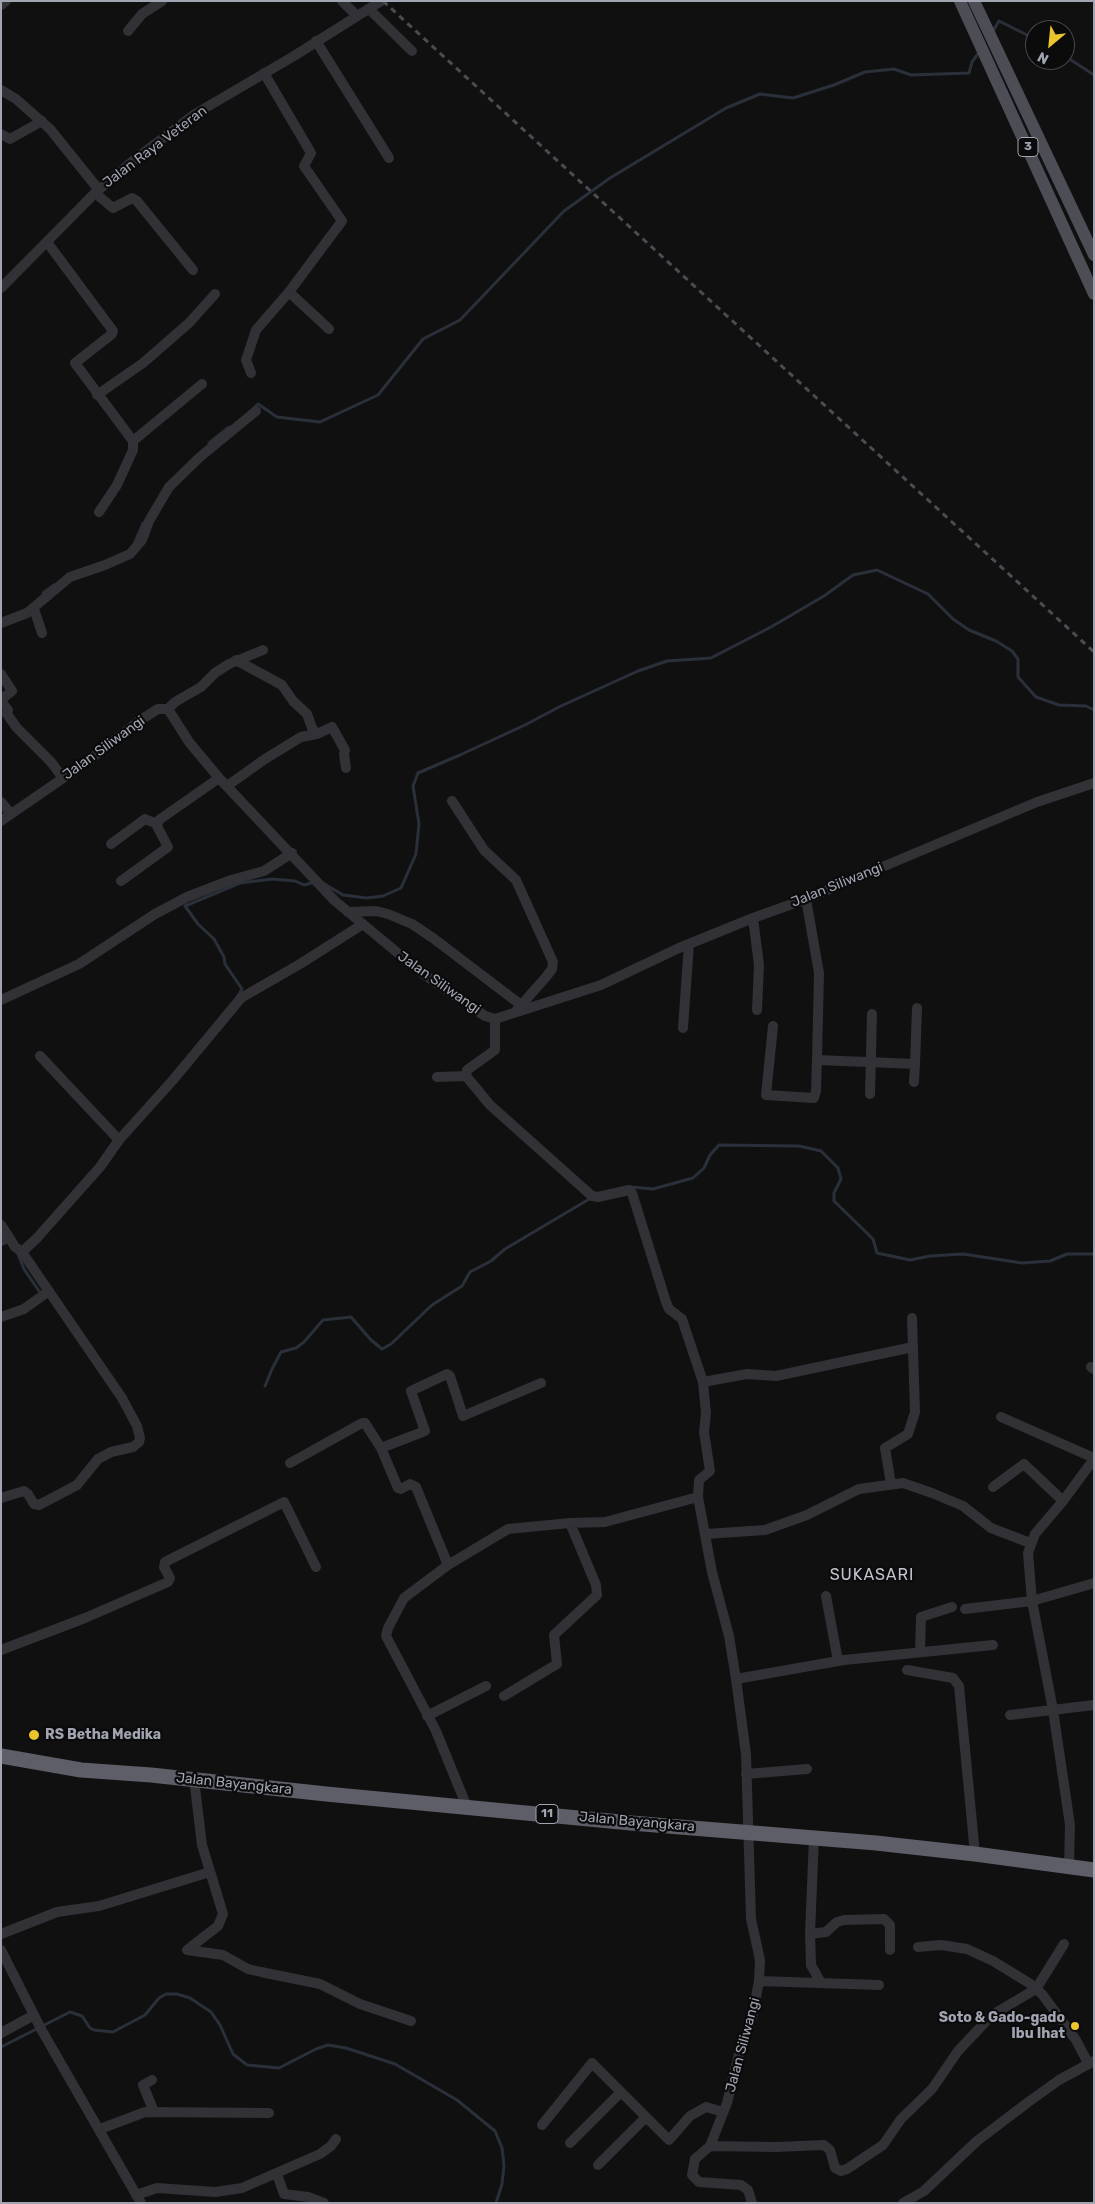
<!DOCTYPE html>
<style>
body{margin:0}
#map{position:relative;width:1095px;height:2204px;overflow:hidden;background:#101011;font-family:Rubik,sans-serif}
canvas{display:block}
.frame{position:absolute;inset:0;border:2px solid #a1a4b1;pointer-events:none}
.north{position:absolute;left:1025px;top:20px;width:50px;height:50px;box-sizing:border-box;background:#0b0b0c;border:1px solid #47484e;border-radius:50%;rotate:208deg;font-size:14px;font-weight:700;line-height:20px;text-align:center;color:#a1a4b1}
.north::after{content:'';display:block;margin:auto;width:18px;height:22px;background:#ecc52d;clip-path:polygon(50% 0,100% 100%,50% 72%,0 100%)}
</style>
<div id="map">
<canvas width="1095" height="2204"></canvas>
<div class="frame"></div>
<div class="north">N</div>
</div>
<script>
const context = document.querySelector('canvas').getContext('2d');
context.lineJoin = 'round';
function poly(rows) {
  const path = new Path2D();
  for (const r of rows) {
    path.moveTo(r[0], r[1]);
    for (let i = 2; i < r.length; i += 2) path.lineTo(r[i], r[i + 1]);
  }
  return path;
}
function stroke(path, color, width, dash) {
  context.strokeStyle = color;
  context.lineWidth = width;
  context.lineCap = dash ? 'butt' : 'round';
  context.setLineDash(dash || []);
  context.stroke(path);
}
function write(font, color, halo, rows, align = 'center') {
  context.font = font + ' Rubik,sans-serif';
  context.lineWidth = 4.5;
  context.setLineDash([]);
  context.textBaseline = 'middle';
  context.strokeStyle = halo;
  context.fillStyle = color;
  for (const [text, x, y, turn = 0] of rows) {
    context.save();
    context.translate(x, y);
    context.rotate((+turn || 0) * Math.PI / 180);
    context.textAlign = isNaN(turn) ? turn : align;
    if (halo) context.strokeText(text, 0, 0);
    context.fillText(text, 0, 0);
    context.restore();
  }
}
stroke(poly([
 [993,31,999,21,1035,39],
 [1065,56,1094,75],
 [254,408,258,404,277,417,320,422,378,395,423,339,460,320,564,211,610,178,726,108,760,94,793,98,834,85,865,72,894,69,911,75,969,73,972,62,980,51],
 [209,443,229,427],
 [135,542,143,523],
 [43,593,54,585],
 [323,883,343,895,367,898,383,896,401,888,416,854,419,824,413,786,418,773,460,755,525,725,561,706,638,671,667,661,711,658,771,627,824,596,853,575,877,570,928,594,953,619,969,630,996,641,1012,651,1018,659,1018,677,1036,697,1059,705,1086,706,1094,710],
 [238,996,242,989,225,964,224,957,214,939,198,924,185,906,240,883,272,879,295,881,304,885,315,882],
 [631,1187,653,1189,693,1178,704,1168,710,1155,719,1145,799,1146,821,1151,838,1168,841,1179,834,1193,834,1201,873,1239,877,1253,910,1260,930,1256,963,1254,1022,1263,1050,1261,1067,1254,1094,1254],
 [18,1254,24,1269,41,1294],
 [265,1386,272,1369,281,1352,296,1348,304,1342,323,1320,351,1317,371,1340,382,1349,391,1344,432,1305,462,1286,470,1272,491,1261,505,1249,591,1198],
 [1,2047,70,2012,82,2016,90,2028,94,2030,113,2032,145,2015,159,1998,166,1994,177,1994,190,1998,211,2012,220,2025,233,2054,247,2065,279,2068,316,2049,328,2045,346,2048,395,2064,457,2100,495,2131,502,2148,504,2165,502,2184,496,2203]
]), '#2a3039', 3);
stroke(poly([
 [342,1,357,16],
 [1,5,6,1],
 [369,9,412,51],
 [128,31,142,14,162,1],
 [316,41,389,158],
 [1,90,16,99,50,129,99,190],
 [1,134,10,139,42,121],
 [95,193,113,208,132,198,137,201,193,270],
 [47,242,113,331,112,334,75,363,133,441,133,450,117,485,99,512],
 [1,288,95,193,134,160,195,114,294,56,381,1],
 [289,292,329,329],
 [251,373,246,360,256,330,289,292,342,221,304,166,311,153,264,73],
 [97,395,143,363,189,323,215,294],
 [133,441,202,384],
 [34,609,42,633],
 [1,623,27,613,70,577,105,565,130,554,142,540,149,521,169,487,200,457,256,411],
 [236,660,282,685,293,701,307,714,312,728,317,734,332,727,345,750,344,754,346,768],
 [1,674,12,691,1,700],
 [1,701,8,710,7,714,17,728,51,762,63,778],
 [168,709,175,702,201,687,215,673,229,664,263,650],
 [227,786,265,759,301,737,317,734],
 [452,801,484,850,516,880,553,962,552,969,546,977,516,1011],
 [1,802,11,814],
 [1,821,88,761,139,721,158,709,168,709,189,742,219,778,335,901,422,973,485,1016,495,1019,601,985,679,948,753,918,806,899,1037,802,1094,783],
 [111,844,145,819,157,824],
 [121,881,168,847,157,826,159,820,219,778],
 [806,899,819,973,817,1060,915,1064,917,1008],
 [348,912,376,911,388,914,412,924,433,938,521,1005],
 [753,918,759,965,757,1010],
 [1,1000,79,964,155,914,187,897,231,880,264,871,292,853],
 [495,1019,495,1050,467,1070,466,1076,490,1105,592,1196,598,1197,629,1190,632,1193,666,1302,669,1309,682,1319,703,1382,706,1413,704,1432,710,1471,699,1480,698,1497,712,1572,729,1636,736,1679,746,1754,751,1919,760,1960,759,1981,752,2018,741,2046,727,2103,710,2146,695,2159,692,2175,699,2182,741,2185,748,2190,752,2203],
 [773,1026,766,1095,814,1098,816,1091,817,1060],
 [683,1028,689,944],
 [40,1056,119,1140],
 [437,1077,466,1076],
 [914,1082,915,1064],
 [870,1094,872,1014],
 [1,1225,9,1237],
 [1,1241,9,1237,15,1247,22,1252,37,1238,100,1167,119,1140,173,1080,241,998,300,964,363,924],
 [1,1317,24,1309,49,1291],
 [1091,1367,1094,1369],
 [703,1382,747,1374,776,1376,913,1347],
 [1001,1417,1094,1458],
 [381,1448,425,1431,411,1391,447,1374,450,1376,463,1416,541,1383],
 [290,1463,362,1423,365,1423,381,1448,398,1488,401,1489,410,1484,416,1487,448,1565],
 [891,1484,885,1448,908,1434,915,1412,912,1318],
 [993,1487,1024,1464,1063,1501],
 [1,1498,24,1491,28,1494,34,1504,39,1505,77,1485,98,1459,111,1452,133,1447,139,1442,140,1438,137,1426,122,1398,22,1252],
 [706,1534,765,1530,807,1515,859,1489,903,1483,932,1493,963,1506,991,1528,1030,1543],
 [826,1596,838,1661],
 [965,1609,1032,1601,1094,1583],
 [1,1650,85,1618,168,1582,170,1578,164,1567,165,1562,284,1502,316,1567],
 [920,1652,921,1617,952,1607],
 [907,1670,953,1678,959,1686,975,1854],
 [736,1679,844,1660,993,1645],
 [504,1696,557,1664,554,1635,597,1595,596,1585,570,1523],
 [1010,1715,1094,1705],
 [427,1716,486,1686],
 [746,1774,807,1769],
 [194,1779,202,1845,223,1914,218,1926,187,1950,223,1955,248,1969,261,1972,320,1984,360,2004,411,2021],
 [467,1807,436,1731,386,1636,388,1628,404,1598,448,1565,508,1529,570,1523,605,1522,698,1497],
 [1069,1866,1070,1825,1053,1710,1032,1601,1028,1553,1035,1534,1063,1501,1094,1459],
 [1,1934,57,1912,99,1906,210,1872],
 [810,1934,814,1837],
 [918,1947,941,1945,967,1949,993,1961,1029,1983,1042,1994,1076,2040,1088,2063],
 [1,1950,41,2029,141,2203],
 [759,1981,879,1985],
 [821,1983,811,1965,810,1934,826,1932,837,1922,844,1920,884,1919,890,1925,890,1950],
 [1,2033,34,2015],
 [152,2080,143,2085,154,2112],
 [542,2125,592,2063,669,2140,690,2116,706,2107,723,2112],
 [100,2129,145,2112,269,2113],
 [570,2143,621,2092],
 [710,2146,776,2147,824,2145,830,2150,835,2168,841,2171,847,2169,883,2145,901,2119,932,2089,958,2051,992,2015,1036,1989,1064,1944],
 [598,2165,646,2117],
 [277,2174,284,2194,308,2197,324,2203],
 [136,2195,157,2188,215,2192,242,2188,320,2154,331,2146,336,2139],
 [903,2203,924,2191,977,2141,1027,2103,1059,2080,1094,2061]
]), '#313136', 10);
stroke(poly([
 [960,1,1094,294],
 [974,1,1094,255]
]), '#4d4d55', 12);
stroke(poly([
 [1,1756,81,1770,151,1775,326,1794,631,1823,876,1843,975,1854,1094,1870]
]), '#5d5e67', 15);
stroke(poly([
 [383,1,1094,652]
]), '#4b4c53', 3, [6, 5]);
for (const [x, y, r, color] of [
 [34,1735,6,"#ecc52d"],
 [1075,2026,5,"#ecc52d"]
]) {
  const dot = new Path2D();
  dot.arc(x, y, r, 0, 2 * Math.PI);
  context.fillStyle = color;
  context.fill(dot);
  stroke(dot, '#0b0b0c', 2);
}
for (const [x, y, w] of [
 [1028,147,20],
 [547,1814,22]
]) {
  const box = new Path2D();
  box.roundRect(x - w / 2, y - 9.5, w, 19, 4);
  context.fillStyle = '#0b0b0c';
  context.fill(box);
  stroke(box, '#a1a4b1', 1);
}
write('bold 12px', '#a1a4b1', null, [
 ["3",1028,147],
 ["11",547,1814]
]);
write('14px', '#a1a4b1', '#0b0b0c', [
 ["Jalan Raya Veteran",155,147,-37],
 ["Jalan Siliwangi",104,748,-36],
 ["Jalan Siliwangi",837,885,-22],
 ["Jalan Siliwangi",439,983,35],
 ["Jalan Bayangkara",234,1784,6],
 ["Jalan Bayangkara",637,1822,5],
 ["Jalan Siliwangi",743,2045,-75]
]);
write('bold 14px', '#a1a4b1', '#0b0b0c', [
 ["RS Betha Medika",45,1735],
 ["Soto & Gado-gado",1065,2018,"right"],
 ["Ibu Ihat",1065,2034,"right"]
], 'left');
context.letterSpacing = '1px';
write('16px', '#c2c3ce', '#0b0b0c', [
 ["SUKASARI",872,1575]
]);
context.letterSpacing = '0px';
</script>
